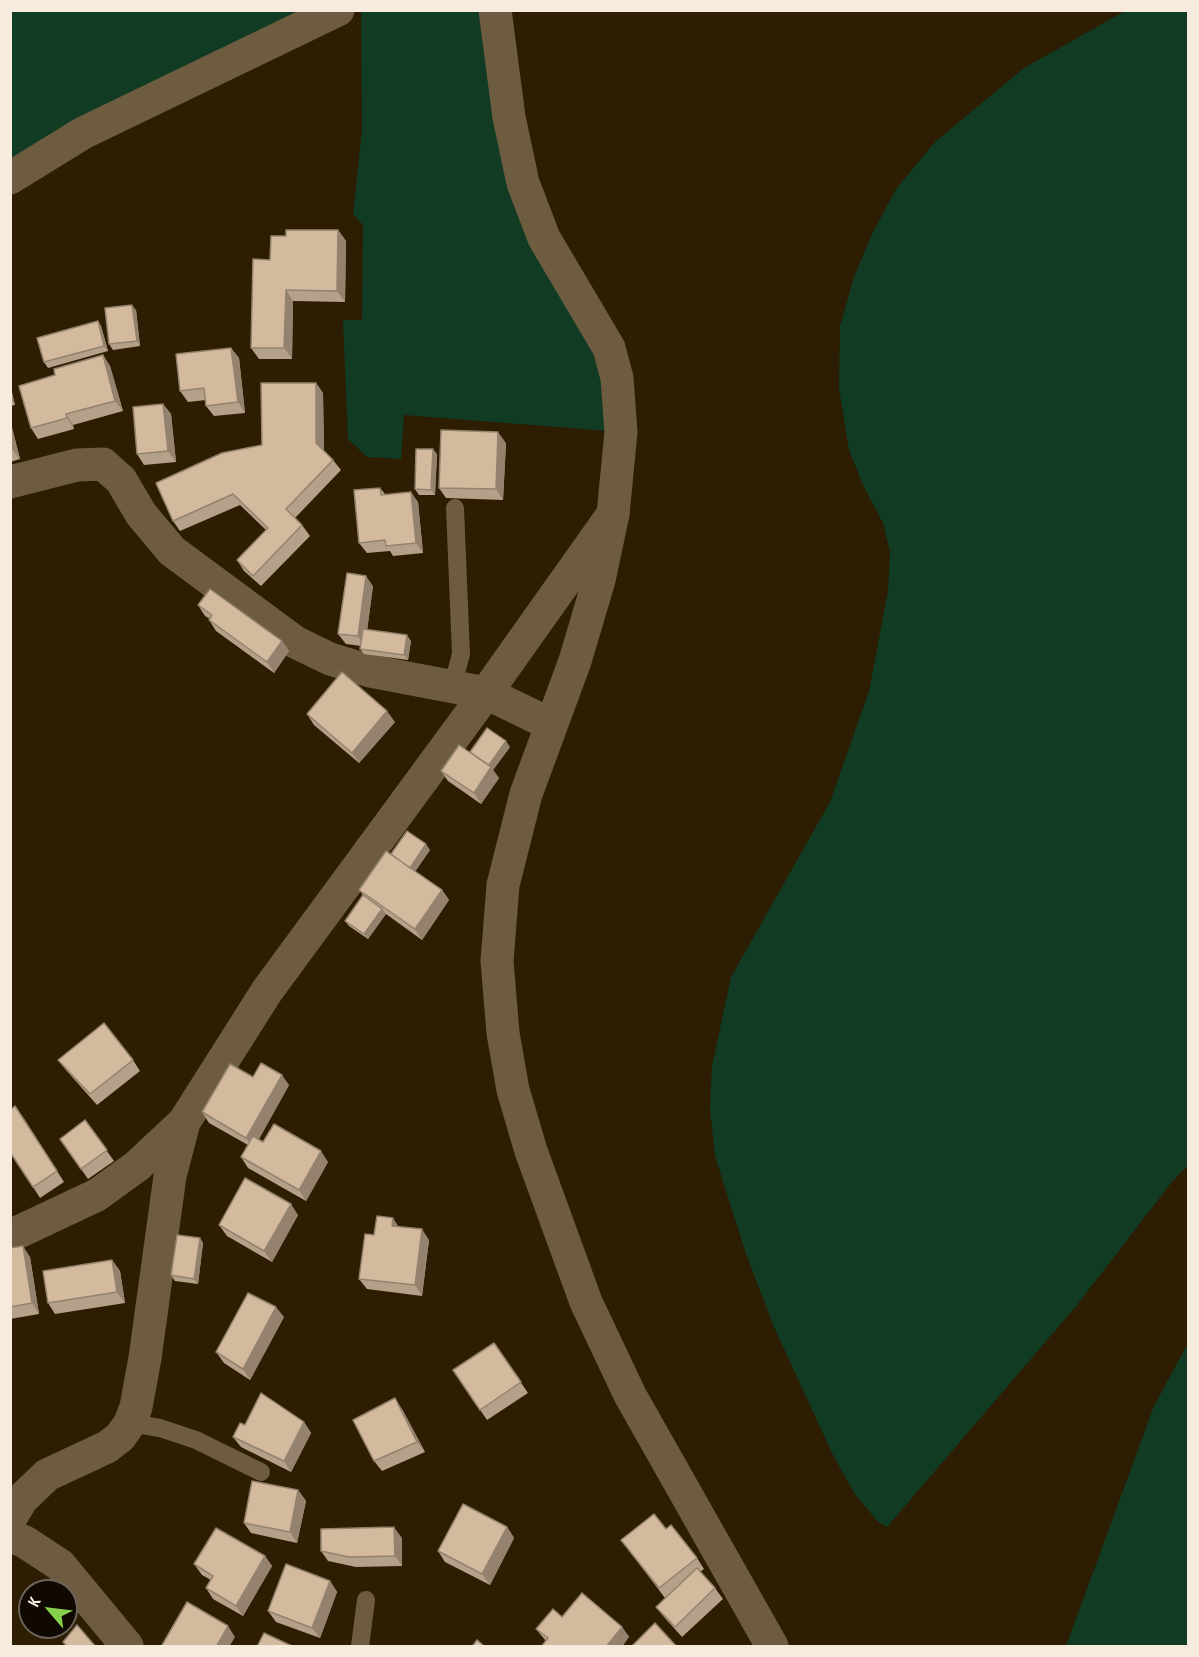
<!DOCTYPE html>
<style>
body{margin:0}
#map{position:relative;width:1199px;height:1657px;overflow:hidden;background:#2c1d03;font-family:"PT Sans Narrow",sans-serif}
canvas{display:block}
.frame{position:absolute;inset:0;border:12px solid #f6ebdc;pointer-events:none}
.north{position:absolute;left:18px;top:1579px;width:60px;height:60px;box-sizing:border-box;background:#0f0902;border:2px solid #6b6359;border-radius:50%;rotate:298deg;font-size:16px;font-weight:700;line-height:24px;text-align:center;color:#f6ebdc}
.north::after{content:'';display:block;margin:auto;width:21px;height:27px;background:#85cf4d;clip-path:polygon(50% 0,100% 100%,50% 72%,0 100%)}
</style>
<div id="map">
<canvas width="1199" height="1657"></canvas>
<div class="frame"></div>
<div class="north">K</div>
</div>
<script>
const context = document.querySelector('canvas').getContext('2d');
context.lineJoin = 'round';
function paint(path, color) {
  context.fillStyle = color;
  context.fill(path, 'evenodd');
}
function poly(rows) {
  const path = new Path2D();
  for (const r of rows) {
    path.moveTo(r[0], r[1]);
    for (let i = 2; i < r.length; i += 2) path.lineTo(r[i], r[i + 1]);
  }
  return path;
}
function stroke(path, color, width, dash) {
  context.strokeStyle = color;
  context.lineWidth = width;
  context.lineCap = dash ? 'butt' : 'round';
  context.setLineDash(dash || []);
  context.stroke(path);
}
paint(poly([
 [11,11,338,11,11,178],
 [361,11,495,11,509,117,588,313,621,432,404,415,401,459,367,457,348,439,343,320,362,320,363,225,353,214,362,129],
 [1125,11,1188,11,1188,1165,1171,1183,1077,1305,887,1527,878,1522,854,1493,832,1453,774,1327,746,1254,715,1156,710,1109,712,1066,731,977,830,802,869,691,888,591,890,552,883,523,863,485,849,450,839,388,840,326,854,277,871,236,896,189,936,141,1024,68],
 [1188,1343,1188,1646,1066,1646,1154,1406]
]), '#113b23');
stroke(poly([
 [452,688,461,654,455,508],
 [130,1423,160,1428,196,1440,261,1472],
 [360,1646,366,1600]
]), '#6e5c41', 18);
stroke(poly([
 [10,178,83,133,338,10],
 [10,482,77,465,103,464,121,480,141,514,172,551,295,642,330,659,370,671,486,693,550,724],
 [10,1236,97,1195,137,1166,184,1122,267,991,486,693,613,514],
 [10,1519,22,1499,47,1475,107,1447,120,1437,130,1423,136,1407,145,1358,170,1176,184,1122],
 [10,1536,25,1542,60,1565,127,1646]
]), '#6e5c41', 33);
stroke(poly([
 [495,10,509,117,523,183,544,238,609,348,617,378,621,432,613,514,599,580,575,661,526,794,503,885,497,961,503,1033,513,1090,531,1151,586,1302,630,1395,772,1646]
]), '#6e5c41', 33);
paint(poly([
 [338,230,346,241,345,302,293,301,292,359,259,359,251,348,270,260,286,236],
 [136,310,140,346,113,350,109,344],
 [98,321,101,326,108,351,48,368,44,362],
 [231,348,239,358,245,413,214,416,206,406,206,400,188,402,180,391],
 [103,355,110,366,123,411,73,425,74,429,38,439,31,428,55,375],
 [316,383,323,393,324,451,333,460,341,470,295,518,302,525,310,536,261,586,244,571,237,560,266,530,240,505,180,531,173,521,262,445],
 [10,386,15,405,10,406],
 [163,404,171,414,176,462,144,465,137,454],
 [10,420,20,459,10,462],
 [506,443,503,500,446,498,439,488],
 [437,454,435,495,419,495,415,489],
 [380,488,385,494,418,502,423,553,393,556,390,551,367,553,359,543],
 [373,586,367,630,411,641,408,660,364,654,360,649,361,646,346,644,338,634],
 [198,605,282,641,289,651,274,673,216,631,209,620,210,619,205,616],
 [307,714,395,722,359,763,314,725],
 [510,747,493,770,499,778,481,804,448,781,441,771,470,752],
 [430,850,415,871,442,890,449,900,422,940,386,914,368,939,349,926,345,921,363,895,359,890,391,854],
 [58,1060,133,1060,140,1071,97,1105,66,1070],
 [253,1077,289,1085,259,1139,263,1142,328,1162,306,1201,248,1168,241,1157,248,1145,209,1123,202,1112],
 [23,1117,64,1182,40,1198,33,1187],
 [85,1120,114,1161,88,1179,60,1139],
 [298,1215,272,1262,227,1236,219,1225],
 [399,1227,429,1240,422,1296,367,1289,359,1279,374,1235],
 [200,1238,203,1243,198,1284,175,1281,171,1275],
 [10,1248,30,1257,39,1314,10,1319],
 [112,1260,120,1271,125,1303,55,1314,48,1303],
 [284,1317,250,1380,224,1363,216,1352],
 [494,1343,528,1393,487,1420,453,1370],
 [402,1409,425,1452,382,1471,374,1461],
 [304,1422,311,1433,291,1472,241,1447,233,1437,245,1425],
 [298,1490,306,1501,297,1543,251,1533,244,1523],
 [507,1527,514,1538,490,1585,445,1562,438,1551],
 [666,1529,697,1558,704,1569,700,1572,715,1588,723,1599,682,1637,664,1617,656,1607,665,1598,621,1540],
 [402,1538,402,1566,356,1567,328,1561,321,1551],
 [265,1556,272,1566,243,1616,213,1599,206,1588,211,1580,202,1575,194,1564],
 [330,1581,337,1592,320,1638,276,1622,268,1611],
 [562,1617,622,1627,629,1637,546,1641,536,1629]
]), '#b5a089');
paint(poly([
 [338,230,346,241,345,302,337,291],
 [286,290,293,301,292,359,284,348],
 [132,305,136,310,140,346,137,341],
 [98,321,101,326,108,351,104,346],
 [231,348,239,358,245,413,238,402],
 [103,355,110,366,123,411,115,401],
 [316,383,323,393,324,454,316,443],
 [10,386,11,387,15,405,10,398],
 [163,404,171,414,176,462,168,451],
 [66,414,73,425,74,429,67,418],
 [10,420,20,459,12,449,10,441],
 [498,432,506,443,503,500,496,489],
 [433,449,437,454,435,495,431,490],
 [411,492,418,502,423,553,416,543],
 [366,576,373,586,365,647,358,636],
 [407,635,411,641,408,660,404,655],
 [282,641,289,651,274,673,267,662],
 [387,711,395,722,359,763,352,753],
 [506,741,510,747,493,770,499,778,481,804,474,793,488,767],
 [426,844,430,850,413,875,409,870],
 [442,890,449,900,422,940,415,929],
 [382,909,386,914,368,939,364,934],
 [282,1075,289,1085,254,1148,246,1138],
 [321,1151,328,1162,306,1201,299,1190],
 [291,1204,298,1215,272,1262,264,1251],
 [393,1218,400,1229,392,1226],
 [422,1229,429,1240,422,1296,415,1285],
 [200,1238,203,1243,198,1284,194,1279],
 [23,1246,30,1257,39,1314,32,1303],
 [112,1260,120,1271,125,1303,117,1292],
 [276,1307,284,1317,250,1380,243,1369],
 [395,1398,402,1409,425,1452,417,1442],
 [304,1422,311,1433,291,1472,284,1461],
 [298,1490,306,1501,297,1543,290,1532],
 [394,1527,402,1538,402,1566,395,1556],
 [507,1527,514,1538,490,1585,482,1574],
 [265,1556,272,1566,243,1616,236,1606],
 [330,1581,337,1592,320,1638,312,1628],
 [228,1626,235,1637,229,1647,216,1647],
 [622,1627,629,1637,622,1647,606,1647]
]), '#94826f');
const building = poly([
 [286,230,338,230,337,291,286,290,284,348,251,348,253,259,270,260,271,236,286,236,286,230],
 [132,305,137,341,109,344,105,308,132,305],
 [98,321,104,346,44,362,37,338,98,321],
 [231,348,238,402,206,406,204,388,180,391,176,354,231,348],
 [103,355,115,401,66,414,67,418,31,428,19,386,55,375,54,369,103,355],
 [261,383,316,383,316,443,333,460,286,509,302,525,253,576,237,560,268,528,233,494,173,521,156,483,222,453,262,445,261,383],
 [163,404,168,451,137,454,133,407,163,404],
 [441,430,498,432,496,489,439,488,441,430],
 [416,449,433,449,431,490,415,489,416,449],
 [380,488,381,495,411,492,416,543,386,546,385,540,359,543,354,490,380,488],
 [347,573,366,576,358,636,338,634,347,573],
 [210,589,282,641,267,662,209,620,212,615,198,605,210,589],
 [363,629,407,635,404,655,360,649,363,629],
 [342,672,387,711,352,753,307,714,342,672],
 [487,728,506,741,489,765,470,752,487,728],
 [459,745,491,767,474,793,441,771,459,745],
 [407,831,426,844,410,868,391,854,407,831],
 [386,851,442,890,415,929,359,890,386,851],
 [363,895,382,909,364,934,345,921,363,895],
 [104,1023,133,1060,90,1094,58,1060,104,1023],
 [261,1063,282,1075,246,1138,202,1112,230,1064,253,1077,261,1063],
 [15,1106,57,1171,33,1187,10,1152,10,1110,15,1106],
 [85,1120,107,1150,81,1169,60,1139,85,1120],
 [274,1124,321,1151,299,1190,241,1157,253,1136,263,1142,274,1124],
 [245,1178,291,1204,264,1251,219,1225,245,1178],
 [377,1216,393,1218,392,1226,422,1229,415,1285,359,1279,365,1234,374,1235,377,1216],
 [177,1235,200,1238,194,1279,171,1275,177,1235],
 [23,1246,32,1303,10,1307,10,1248,23,1246],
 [112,1260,117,1292,48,1303,43,1271,112,1260],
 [248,1293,276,1307,243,1369,216,1352,248,1293],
 [494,1343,521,1382,480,1410,453,1370,494,1343],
 [261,1393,304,1422,284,1461,233,1437,240,1423,245,1425,261,1393],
 [395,1398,417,1442,374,1461,353,1420,395,1398],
 [252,1481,298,1490,290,1532,244,1523,252,1481],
 [463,1504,507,1527,482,1574,438,1551,463,1504],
 [654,1514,666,1529,671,1525,697,1558,659,1588,621,1540,654,1514],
 [394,1527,395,1556,349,1557,321,1551,321,1529,394,1527],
 [216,1528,265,1556,236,1606,206,1588,213,1576,194,1564,216,1528],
 [286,1564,330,1581,312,1628,268,1611,286,1564],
 [697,1568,715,1588,675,1627,656,1607,697,1568],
 [582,1593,622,1627,606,1647,541,1647,548,1638,536,1629,553,1609,562,1617,582,1593],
 [187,1602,228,1626,216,1647,161,1647,187,1602],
 [655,1623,677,1647,631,1647,655,1623],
 [77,1625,96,1647,65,1647,66,1645,63,1642,77,1625],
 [264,1633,294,1647,257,1647,264,1633],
 [477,1640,485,1647,472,1647,477,1640]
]);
paint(building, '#d3ba9f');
stroke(building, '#94826f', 1.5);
</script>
